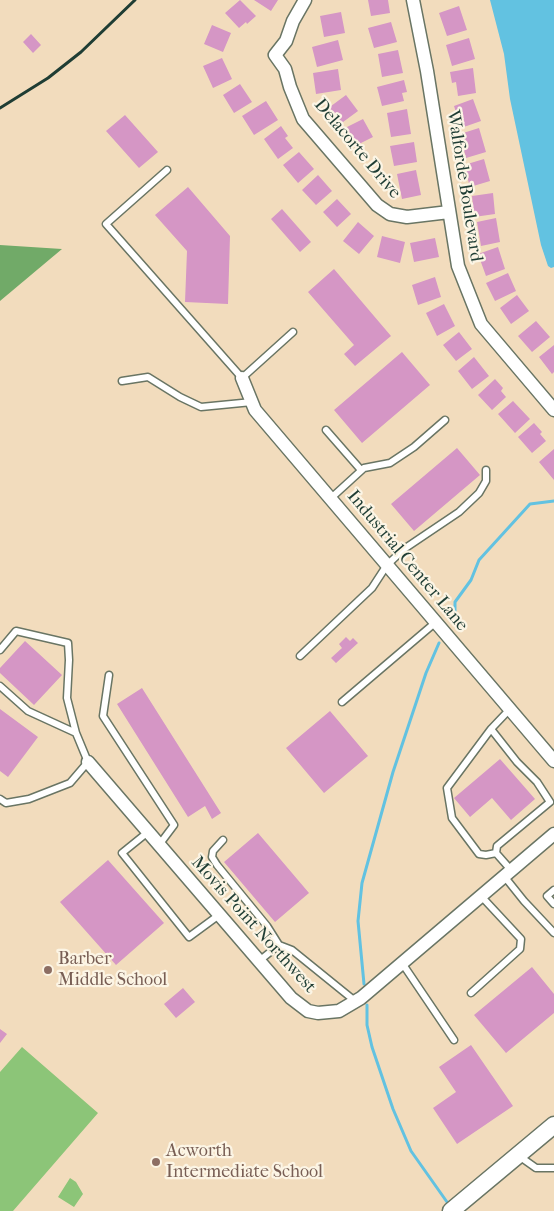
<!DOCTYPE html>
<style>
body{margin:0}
canvas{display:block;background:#f2dcbd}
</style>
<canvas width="554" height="1211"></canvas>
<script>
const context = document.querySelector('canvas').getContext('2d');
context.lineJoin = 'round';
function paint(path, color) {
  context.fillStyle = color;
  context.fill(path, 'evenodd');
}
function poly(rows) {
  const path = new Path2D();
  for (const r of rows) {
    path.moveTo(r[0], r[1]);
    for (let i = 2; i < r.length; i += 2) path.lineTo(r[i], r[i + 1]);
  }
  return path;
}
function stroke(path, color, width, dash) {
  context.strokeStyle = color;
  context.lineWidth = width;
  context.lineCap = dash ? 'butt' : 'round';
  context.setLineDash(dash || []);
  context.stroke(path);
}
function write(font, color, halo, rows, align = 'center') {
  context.font = font + ' "IM FELL French Canon",serif';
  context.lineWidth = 4.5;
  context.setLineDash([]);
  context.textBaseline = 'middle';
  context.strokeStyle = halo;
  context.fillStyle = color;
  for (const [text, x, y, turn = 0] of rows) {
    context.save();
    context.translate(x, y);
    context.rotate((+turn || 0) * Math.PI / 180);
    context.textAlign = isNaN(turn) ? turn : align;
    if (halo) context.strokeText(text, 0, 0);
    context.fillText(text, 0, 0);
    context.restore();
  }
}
paint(poly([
 [22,1047,98,1113,13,1211,0,1211,0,1072],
 [70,1178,76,1182,83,1194,74,1207,58,1197]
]), '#8cc578');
paint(poly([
 [0,245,62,249,0,301]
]), '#71aa68');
paint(poly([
 [490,0,554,0,554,267,551,268,548,266,541,245,510,99,504,54]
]), '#62c2e1');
stroke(poly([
 [455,615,455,602,471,580,479,560,530,504,554,501],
 [364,984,358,921,362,883,393,772,426,673,439,643],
 [367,1005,367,1025,372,1047,393,1109,411,1151,447,1202]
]), '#62c2e1', 3);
paint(poly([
 [240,0,256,16,247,24,246,22,239,28,225,13],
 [254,0,278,0,271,11],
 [368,0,388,0,390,13,371,16],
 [459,6,467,30,447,36,439,13],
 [341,12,345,33,324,37,320,16],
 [391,22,397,42,374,48,368,28],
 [212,25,231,33,223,52,204,44],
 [31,34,41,45,33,53,23,42],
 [469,38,475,59,452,66,446,45],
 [338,40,343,60,317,67,312,47],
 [398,50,403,73,382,77,378,54],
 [222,58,232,79,213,88,203,66],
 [473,68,476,93,458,96,456,82,452,83,450,72],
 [338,69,341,90,316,94,313,73],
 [404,80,407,92,402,93,404,101,382,106,377,87],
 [240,84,252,102,234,113,223,95],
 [346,95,358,111,339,125,327,109],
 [473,99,481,121,461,128,454,106],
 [266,101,278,120,254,135,242,116],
 [407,109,411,134,391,137,387,113],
 [125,115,158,152,139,168,106,131],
 [363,119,373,137,355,146,351,138,348,140,343,129],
 [281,126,288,136,285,138,293,148,278,159,264,139],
 [479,128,486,152,466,158,460,134],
 [414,142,417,162,394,166,390,146],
 [299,152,314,169,298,183,283,165],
 [484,159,490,181,470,187,464,165],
 [416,170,421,195,402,199,397,174],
 [318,175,332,191,316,205,302,190],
 [188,187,230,236,228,304,185,302,187,251,155,215],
 [493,193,495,214,474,217,472,196],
 [337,199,351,214,337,227,323,212],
 [282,209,311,242,300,252,271,219],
 [496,218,500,242,481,246,477,222],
 [358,222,374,236,359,254,343,241],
 [382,236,405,242,400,263,377,257],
 [435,238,439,257,414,262,410,243],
 [498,247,505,269,486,276,478,254],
 [334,269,391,336,355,366,344,354,354,345,308,292],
 [508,273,516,291,495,301,486,283],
 [435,277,441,297,418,305,412,285],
 [517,295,529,311,511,324,500,308],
 [444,304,455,326,437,336,426,313],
 [536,321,550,337,532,352,518,336],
 [459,332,472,349,456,361,443,345],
 [554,345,554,372,552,374,539,357],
 [402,352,430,385,362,443,334,410],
 [474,357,489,376,472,389,458,371],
 [495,379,503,388,501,391,506,397,492,410,478,395],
 [513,401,530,419,515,433,498,414],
 [534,423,542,432,540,434,546,441,532,453,518,437],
 [457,448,480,475,414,531,391,504],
 [554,449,554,480,539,462],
 [346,637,350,641,353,638,358,643,336,663,331,658,342,648,339,644],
 [25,641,62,675,34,705,0,673,0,668],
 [142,688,221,813,212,819,205,806,188,817,117,704],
 [0,709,38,737,8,777,0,771],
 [330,711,368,756,324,793,286,748],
 [500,759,535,799,511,820,492,798,470,817,454,798],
 [258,833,309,893,275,922,224,862],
 [108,860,164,923,116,965,60,902],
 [532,967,554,994,554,1013,506,1053,474,1015],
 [183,988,195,1002,176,1018,164,1004],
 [0,1029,7,1034,0,1043],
 [471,1045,513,1106,457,1144,433,1108,456,1092,439,1067]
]), '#d596c5');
const service = poly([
 [167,170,106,224,242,378,293,332],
 [122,381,148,377,180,397,201,407,252,402],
 [326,430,361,470],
 [330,499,364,468,390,463,414,447,445,420],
 [0,650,16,631,68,643,69,660,67,698,76,733,88,762,70,783,29,799,6,803,0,799],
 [300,656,372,588,387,565,404,549,459,512,479,493,486,481,486,470],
 [109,675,103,716,174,825,159,845],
 [0,686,28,711,76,733],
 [342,702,436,622],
 [510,709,491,729,517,762,537,782,550,802,497,846,496,853,511,870],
 [491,729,447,788,452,818,479,854,486,855,496,853],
 [148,832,122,853,189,937,219,915],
 [223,840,213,851,212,857,217,865,267,926,279,945],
 [504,876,524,901,554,933],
 [554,890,547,896,554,904],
 [259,961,279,945,292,950,355,1001],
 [402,963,454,1040],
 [471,993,520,949,521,939,481,896],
 [519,1156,536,1168,554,1168]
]);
const minor = poly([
 [305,0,293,21,286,41,275,55,285,69,290,87,303,119,377,205,390,214,407,217,449,212],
 [413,0,427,71,458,266,481,324,554,410],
 [242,378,255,410,554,761],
 [88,762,291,998,308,1011,318,1013,339,1011,361,998,554,834]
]);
const tertiary = poly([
 [451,1211,554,1125]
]);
stroke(service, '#697564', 9);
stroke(minor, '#697564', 15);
stroke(tertiary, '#697564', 19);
stroke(service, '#fff', 6);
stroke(minor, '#fff', 12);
stroke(tertiary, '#fff', 16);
stroke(poly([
 [0,108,48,78,81,52,135,0]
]), '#1f3d34', 3);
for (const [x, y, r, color] of [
 [48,970,5,"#8d6e63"],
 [156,1162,5,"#8d6e63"]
]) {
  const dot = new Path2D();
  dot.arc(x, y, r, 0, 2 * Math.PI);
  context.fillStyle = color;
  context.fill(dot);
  stroke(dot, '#fcf5e5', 2);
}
write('18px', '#1f3d34', '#fcf5e5', [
 ["Delacorte Drive",357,149,50],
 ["Walforde Boulevard",464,186,81],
 ["Industrial Center Lane",407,561,50],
 ["Movis Point Northwest",253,925,48]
]);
write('18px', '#785e54', '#fcf5e5', [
 ["Barber",58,960],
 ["Middle School",58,981],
 ["Acworth",166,1152],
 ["Intermediate School",166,1173]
], 'left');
</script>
